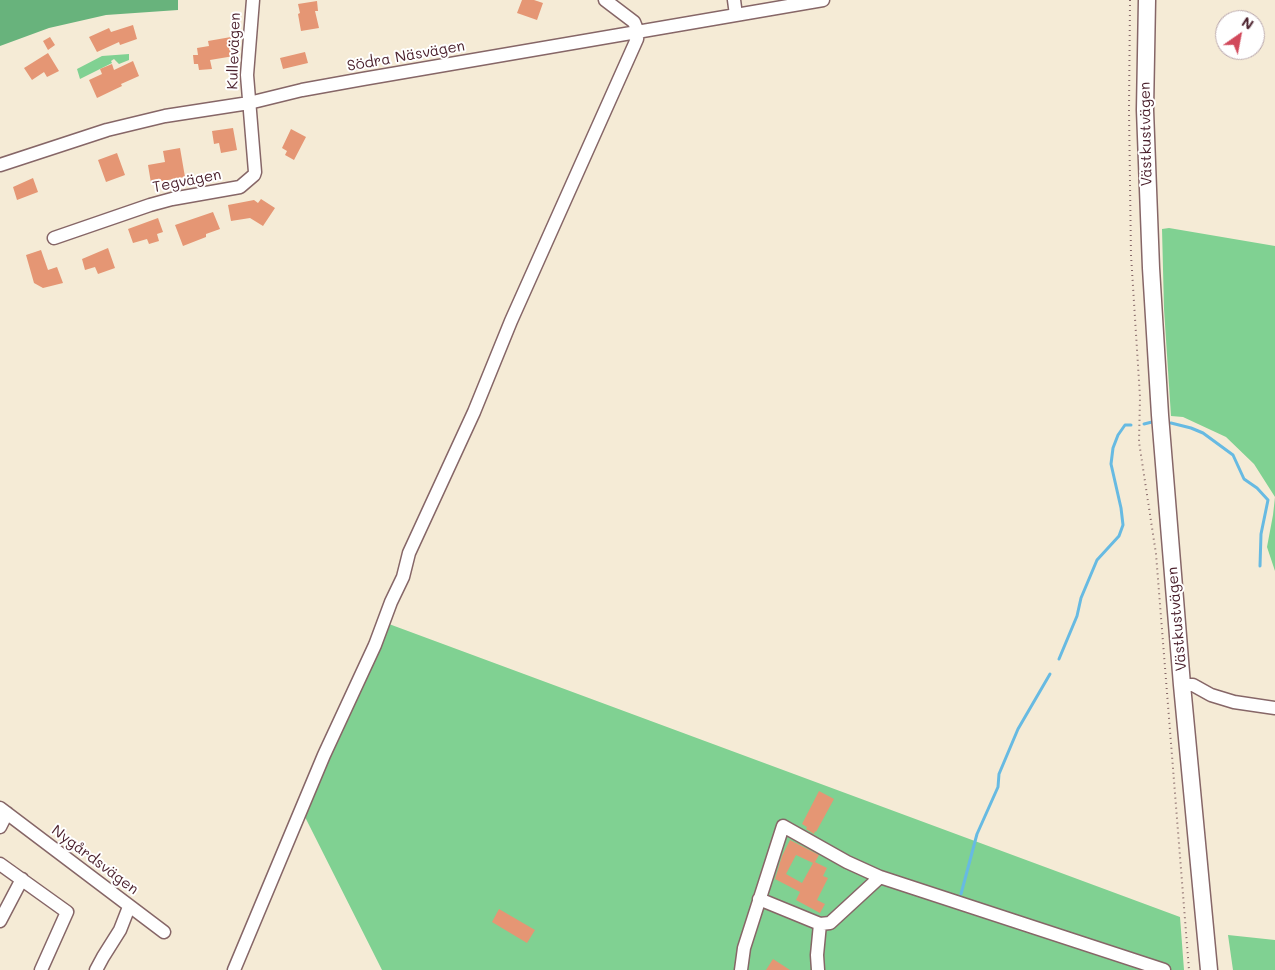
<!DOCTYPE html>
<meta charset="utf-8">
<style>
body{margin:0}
#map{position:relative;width:1275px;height:970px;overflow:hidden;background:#f5ebd6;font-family:Mali,sans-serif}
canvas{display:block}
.north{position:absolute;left:1215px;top:10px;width:50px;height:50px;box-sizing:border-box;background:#fff;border:1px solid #b7a5aa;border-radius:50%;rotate:33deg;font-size:14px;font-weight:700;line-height:20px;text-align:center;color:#4a1f2b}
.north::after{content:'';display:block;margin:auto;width:18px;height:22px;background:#d1495b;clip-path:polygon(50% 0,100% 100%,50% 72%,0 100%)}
</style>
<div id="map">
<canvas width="1275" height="970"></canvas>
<div class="north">N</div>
</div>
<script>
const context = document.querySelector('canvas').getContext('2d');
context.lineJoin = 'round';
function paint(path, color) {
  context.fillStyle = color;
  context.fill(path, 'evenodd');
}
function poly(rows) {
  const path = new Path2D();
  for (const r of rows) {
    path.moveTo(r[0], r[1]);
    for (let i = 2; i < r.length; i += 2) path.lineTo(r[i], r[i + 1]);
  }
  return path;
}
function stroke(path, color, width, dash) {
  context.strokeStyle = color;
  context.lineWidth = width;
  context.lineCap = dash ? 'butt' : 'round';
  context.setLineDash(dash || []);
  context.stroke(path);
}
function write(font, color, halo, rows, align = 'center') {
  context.font = font + ' Mali,sans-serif';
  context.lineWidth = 4;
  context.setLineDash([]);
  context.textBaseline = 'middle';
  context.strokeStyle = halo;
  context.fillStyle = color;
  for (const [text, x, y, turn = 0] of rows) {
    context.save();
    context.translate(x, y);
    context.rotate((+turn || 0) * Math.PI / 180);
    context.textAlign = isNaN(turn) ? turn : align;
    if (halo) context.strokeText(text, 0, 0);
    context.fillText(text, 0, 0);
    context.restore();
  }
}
paint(poly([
 [129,54,129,60,119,64,114,59,111,61,112,63,80,79,77,69,102,56],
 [1169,228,1275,246,1275,571,1267,547,1273,515,1275,497,1254,464,1226,437,1183,417,1171,416,1164,309,1162,229],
 [389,624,1180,917,1184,970,382,970,305,817,340,731],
 [1228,935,1275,940,1275,970,1233,970]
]), '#80d192');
paint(poly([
 [0,0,178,0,178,10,106,15,49,28,0,46]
]), '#68b37c');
stroke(poly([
 [1171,423,1191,428,1203,433,1233,455,1244,479,1257,488,1268,500,1261,534,1260,566],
 [1144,424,1152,422],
 [1059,659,1077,616,1081,598,1097,560,1119,536,1123,525,1121,508,1111,464,1113,448,1118,435,1125,425,1131,425],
 [961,894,977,834,998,787,999,774,1018,729,1050,674]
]), '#67bae2', 3);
paint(poly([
 [522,0,534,0,543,3,537,20,517,13],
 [317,1,318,11,315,11,319,28,301,31,298,14,300,13,298,4],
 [133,25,137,39,120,45,119,42,97,52,89,37,109,28,111,32],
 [50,37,55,45,48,50,43,41],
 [231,37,234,56,210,60,212,69,199,70,198,64,194,64,193,55,198,55,197,48,209,46,208,41],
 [305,52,308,63,283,69,280,58],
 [48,53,59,71,47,77,44,72,32,80,24,68],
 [133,61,139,76,121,84,122,86,97,98,89,80,102,74,100,69,112,64,114,70],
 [233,128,237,150,221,153,219,143,214,144,212,131],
 [291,129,306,137,294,160,285,155,287,151,282,148],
 [180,148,185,177,151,183,148,165,165,162,163,151],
 [117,153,125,175,106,182,98,160],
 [33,178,38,192,17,200,13,187],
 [261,199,275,208,263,226,250,218,231,221,228,205,254,200,258,203],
 [213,212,220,229,206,234,206,237,183,246,175,225],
 [158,218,163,232,157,234,159,241,149,244,147,239,133,243,128,229],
 [108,248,115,268,98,274,95,267,85,270,82,259],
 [41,250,48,270,57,267,63,283,43,288,34,283,26,255],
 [819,791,834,799,816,832,815,831,814,834,806,829,807,827,802,824],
 [790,840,819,855,815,862,827,868,823,876,828,878,817,900,825,904,820,913,796,900,800,892,775,879,782,856],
 [796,855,813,863,802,883,786,874],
 [499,909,535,930,527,943,492,922],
 [773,959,790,970,766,970]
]), '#e59674');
const minor = poly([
 [734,0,736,15],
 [0,165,107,130,165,116,249,103,302,90,363,79,823,0],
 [54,238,150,205,172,199,240,187,254,175,255,172,247,75,253,0],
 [1182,685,1193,685,1211,695,1234,702,1275,708],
 [0,808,164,932],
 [0,827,7,813],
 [0,864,67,912,41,970],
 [759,899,820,924,830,923,880,877],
 [0,921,22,879],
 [96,970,103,957,120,930,129,907],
 [234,970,324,755,375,645,391,602,403,577,409,553,474,412,511,321,637,39,638,32,634,22,605,0],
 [741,970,744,948,783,826,847,862,880,877,1164,970],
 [818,970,817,955,820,924]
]);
const major = poly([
 [1147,0,1145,110,1151,268,1160,415,1182,685,1209,970]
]);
stroke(minor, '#866667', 15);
stroke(major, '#866667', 19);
stroke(poly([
 [1130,0,1129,110,1131,255,1140,397,1139,442,1156,554,1189,970]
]), '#866667', 2, [1, 4]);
stroke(minor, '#fff', 12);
stroke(major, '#fff', 16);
write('15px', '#4a1f2b', '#fff', [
 ["Kullevägen",234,51,-88],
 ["Södra Näsvägen",406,56,-10],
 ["Västkustvägen",1146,134,-91],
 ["Tegvägen",187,181,-11],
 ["Västkustvägen",1177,619,-95],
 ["Nygårdsvägen",95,860,37]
]);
</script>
